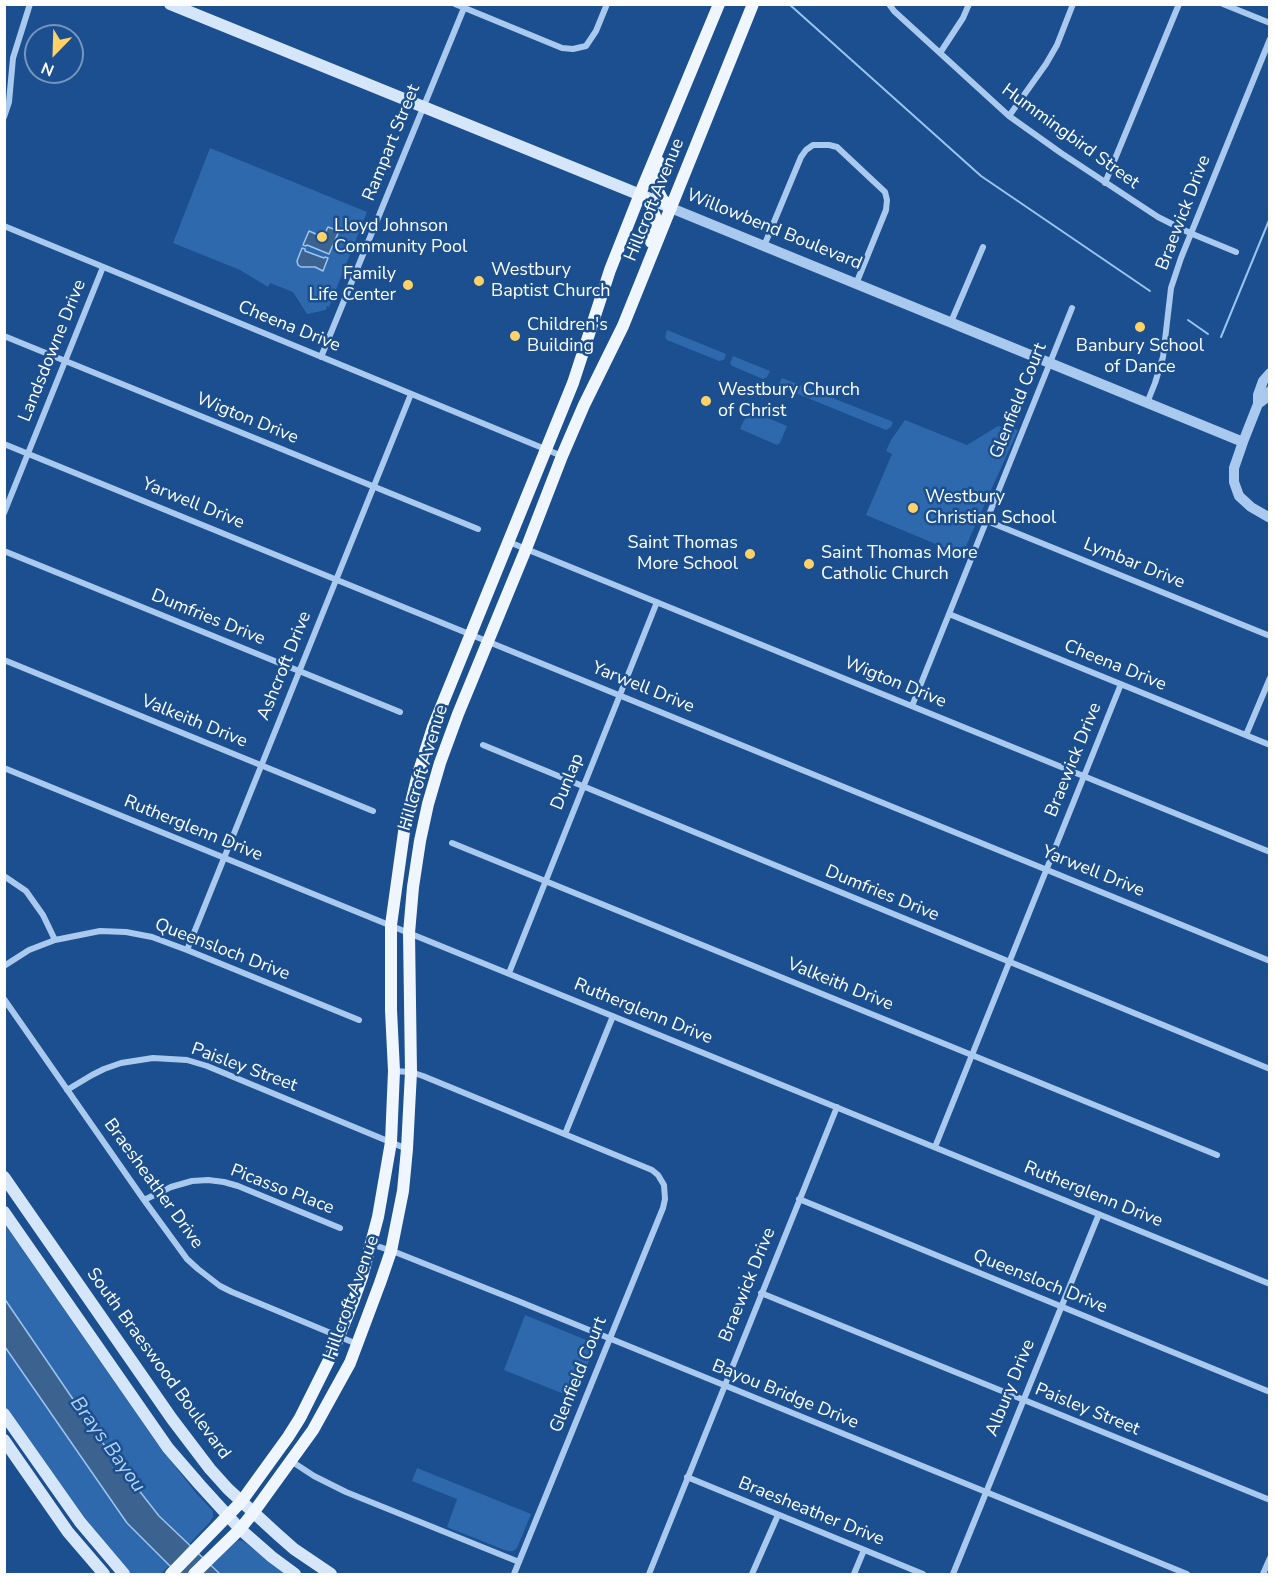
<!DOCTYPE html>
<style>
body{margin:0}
#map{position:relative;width:1274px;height:1579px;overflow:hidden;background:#1b4f8f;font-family:"Nunito Sans",sans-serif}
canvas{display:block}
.frame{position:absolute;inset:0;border:6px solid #fff;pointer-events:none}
.north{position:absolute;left:24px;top:24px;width:60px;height:60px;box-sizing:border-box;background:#1b4f8f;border:2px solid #7695bc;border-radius:50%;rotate:203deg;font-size:16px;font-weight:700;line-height:24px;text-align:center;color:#fff}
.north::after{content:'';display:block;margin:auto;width:21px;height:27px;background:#ffd166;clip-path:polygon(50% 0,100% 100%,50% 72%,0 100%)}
</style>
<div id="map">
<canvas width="1274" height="1579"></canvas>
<div class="frame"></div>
<div class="north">N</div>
</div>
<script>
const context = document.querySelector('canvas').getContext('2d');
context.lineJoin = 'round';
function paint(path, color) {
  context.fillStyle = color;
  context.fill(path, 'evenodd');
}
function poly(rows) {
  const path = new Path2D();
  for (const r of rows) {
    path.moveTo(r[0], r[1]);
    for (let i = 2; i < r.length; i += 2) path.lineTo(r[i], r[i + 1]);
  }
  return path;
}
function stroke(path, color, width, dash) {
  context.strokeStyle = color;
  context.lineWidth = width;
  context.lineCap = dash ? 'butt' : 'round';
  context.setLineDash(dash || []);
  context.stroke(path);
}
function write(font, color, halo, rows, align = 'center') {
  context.font = font + ' "Nunito Sans",sans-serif';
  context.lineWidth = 5;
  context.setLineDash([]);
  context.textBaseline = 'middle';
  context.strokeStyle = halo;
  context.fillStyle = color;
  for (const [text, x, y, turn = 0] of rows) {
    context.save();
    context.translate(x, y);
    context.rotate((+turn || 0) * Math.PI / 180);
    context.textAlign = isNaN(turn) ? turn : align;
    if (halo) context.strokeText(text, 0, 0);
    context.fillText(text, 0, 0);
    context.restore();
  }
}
paint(poly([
 [210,148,367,212,329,307,327,306,326,310,307,314,293,292,270,283,268,287,240,270,173,243],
 [667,330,726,354,724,360,719,361,667,340,665,337],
 [733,356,770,371,767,377,763,379,732,366,730,363],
 [782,378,891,421,893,423,891,427,886,430,781,387,779,384],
 [749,410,787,426,780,443,777,445,740,429],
 [905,420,967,445,998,426,1018,430,962,555,866,515,892,454,886,451,891,440],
 [4,1223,157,1443,196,1493,213,1511,213,1517,209,1523,161,1574,129,1574,75,1510,5,1407],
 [525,1315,596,1344,574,1398,504,1370],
 [417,1468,531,1514,517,1548,513,1551,507,1551,447,1527,457,1499,412,1481],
 [236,1540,243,1541,286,1574,203,1574]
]), '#2e69ad');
const water = poly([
 [328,227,339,231,329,254,307,245,306,246,303,245,309,231,323,237,328,227],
 [302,248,305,249,305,251,324,258,325,257,328,258,323,271,315,267,301,267,298,265,297,261,302,248],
 [4,1298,109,1452,159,1516,220,1574,178,1574,127,1523,5,1347,4,1298]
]);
paint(water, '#3c6290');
stroke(water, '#9cc4f0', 1.5);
stroke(poly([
 [789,4,981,176,1150,291],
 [1188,320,1208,334],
 [1221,337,1270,218]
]), '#9cc4f0', 2);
stroke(poly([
 [455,4,562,48,573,49,586,46,596,31,607,4],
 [889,4,894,11,1009,116,1061,153,1158,217,1190,233,1236,252],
 [1223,4,1270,23],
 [940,53,963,18,969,4],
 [1009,116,1046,64,1057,45,1073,4],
 [4,117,9,102,13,58,30,4],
 [1105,183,1179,4],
 [4,226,562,456],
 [764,246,801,157,806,150,813,145,829,145,837,147,885,192,887,200,886,210,856,284],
 [951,322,983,247],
 [4,336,478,529],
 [321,357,464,8],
 [1147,403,1155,383,1163,357,1171,288,1181,258,1270,39],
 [4,444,1270,961],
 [4,513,103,267],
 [987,521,1270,636],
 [509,542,1270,852],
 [4,551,400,712],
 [949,614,1270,745],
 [4,660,373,811],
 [912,706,1072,308],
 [1246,735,1270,678],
 [483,745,1270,1069],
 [4,768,1270,1284],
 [452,843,1217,1155],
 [4,876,26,891,43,915,55,940],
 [187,950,411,394],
 [4,966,29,950,55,940,100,931,126,932,152,937,187,950,359,1020],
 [509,973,657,602],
 [4,999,144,1200,187,1259,198,1269,220,1286,232,1292,357,1344],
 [394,1071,411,1072,423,1076,652,1170,658,1175,664,1185,665,1199,663,1208,514,1574],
 [67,1090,92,1075,104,1069,121,1063,153,1058,187,1060,207,1066,407,1149],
 [565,1134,613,1016],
 [935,1147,1121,684],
 [799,1199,1270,1392],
 [144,1200,171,1187,192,1181,208,1180,224,1182,238,1186,340,1228],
 [371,1244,395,1252,518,1301,1187,1574],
 [761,1293,1270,1500],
 [291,1461,314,1476,346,1492,519,1562],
 [687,1477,923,1574],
 [649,1574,837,1107],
 [752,1574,778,1515],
 [854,1574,864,1550],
 [953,1574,1099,1214],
 [1263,1574,1270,1558]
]), '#a9c9ee', 6);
stroke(poly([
 [671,208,1243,442],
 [1270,373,1263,381,1258,395,1258,404,1243,442,1234,468,1234,482,1239,496,1251,507,1270,518],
 [1258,404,1266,398,1270,391]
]), '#a9c9ee', 10);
stroke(poly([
 [170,4,670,207],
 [4,1177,172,1419,210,1469,228,1489,277,1534,294,1549,331,1574],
 [4,1212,168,1448,200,1485,240,1529,272,1557,295,1574],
 [4,1414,80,1522,124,1574],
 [4,1440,68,1532,104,1574]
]), '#d6e6fa', 12);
stroke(poly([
 [659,162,656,181,657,189,662,199,671,208],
 [640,195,649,204,655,216,655,223,651,242],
 [171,1574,241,1502,288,1437,300,1418,331,1356,353,1302,362,1277,378,1217,391,1142,394,1071,391,1010,391,925,404,832,418,774,433,727,573,383,610,270,642,189,719,4],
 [194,1574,240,1529,253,1513,313,1430,350,1363,380,1283,391,1251,403,1191,407,1149,411,1072,409,933,413,887,420,841,428,804,440,763,458,714,526,549,562,456,584,405,623,326,753,4]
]), '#f0f6ff', 12);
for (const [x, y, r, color] of [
 [322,237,6,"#ffd166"],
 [479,281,6,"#ffd166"],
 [408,285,6,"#ffd166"],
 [1140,327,6,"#ffd166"],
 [515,336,6,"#ffd166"],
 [706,401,6,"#ffd166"],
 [913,508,6,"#ffd166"],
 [750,554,6,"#ffd166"],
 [809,564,6,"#ffd166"]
]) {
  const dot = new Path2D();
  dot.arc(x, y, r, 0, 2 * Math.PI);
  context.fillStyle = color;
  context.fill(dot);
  stroke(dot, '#1b4f8f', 2);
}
write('18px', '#fff', '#1b4f8f', [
 ["Hummingbird Street",1070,137,36],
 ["Rampart Street",392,143,-68],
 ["Hillcroft Avenue",655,200,-68],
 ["Braewick Drive",1184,213,-69],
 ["Willowbend Boulevard",774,230,22],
 ["Cheena Drive",289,327,22],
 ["Landsdowne Drive",53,351,-68],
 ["Glenfield Court",1019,401,-68],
 ["Wigton Drive",247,419,22],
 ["Yarwell Drive",193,504,22],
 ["Lymbar Drive",1134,564,22],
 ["Dumfries Drive",208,618,22],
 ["Ashcroft Drive",285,666,-68],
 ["Cheena Drive",1115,666,22],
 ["Wigton Drive",895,683,22],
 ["Yarwell Drive",643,688,22],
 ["Valkeith Drive",194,722,22],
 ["Braewick Drive",1074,760,-68],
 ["Hillcroft Avenue",424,768,-73],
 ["Dunlap",568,782,-68],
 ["Rutherglenn Drive",193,829,22],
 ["Yarwell Drive",1093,872,22],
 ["Dumfries Drive",882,894,22],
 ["Queensloch Drive",222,950,21],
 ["Valkeith Drive",840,985,22],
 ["Rutherglenn Drive",643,1012,22],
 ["Paisley Street",244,1068,20],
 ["Braesheather Drive",153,1184,54],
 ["Picasso Place",282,1190,21],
 ["Rutherglenn Drive",1093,1195,22],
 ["Queensloch Drive",1040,1282,22],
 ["Braewick Drive",748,1285,-68],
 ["Hillcroft Avenue",352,1298,-70],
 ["South Braeswood Boulevard",158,1364,54],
 ["Glenfield Court",579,1375,-68],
 ["Albury Drive",1011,1388,-68],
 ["Bayou Bridge Drive",785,1395,22],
 ["Paisley Street",1087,1410,22],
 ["Braesheather Drive",811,1512,22]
]);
write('18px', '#fff', '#1b4f8f', [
 ["Lloyd Johnson",334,227],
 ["Community Pool",334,248],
 ["Westbury",491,271],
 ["Baptist Church",491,292],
 ["Family",396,275,"right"],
 ["Life Center",396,296,"right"],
 ["Children's",527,326],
 ["Building",527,347],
 ["Banbury School",1140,347,"center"],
 ["of Dance",1140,368,"center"],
 ["Westbury Church",718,391],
 ["of Christ",718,412],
 ["Westbury",925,498],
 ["Christian School",925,519],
 ["Saint Thomas",738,544,"right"],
 ["More School",738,565,"right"],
 ["Saint Thomas More",821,554],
 ["Catholic Church",821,575]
], 'left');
write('italic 20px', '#b5d3f5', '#1b4f8f', [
 ["Brays Bayou",107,1445,54]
]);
</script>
